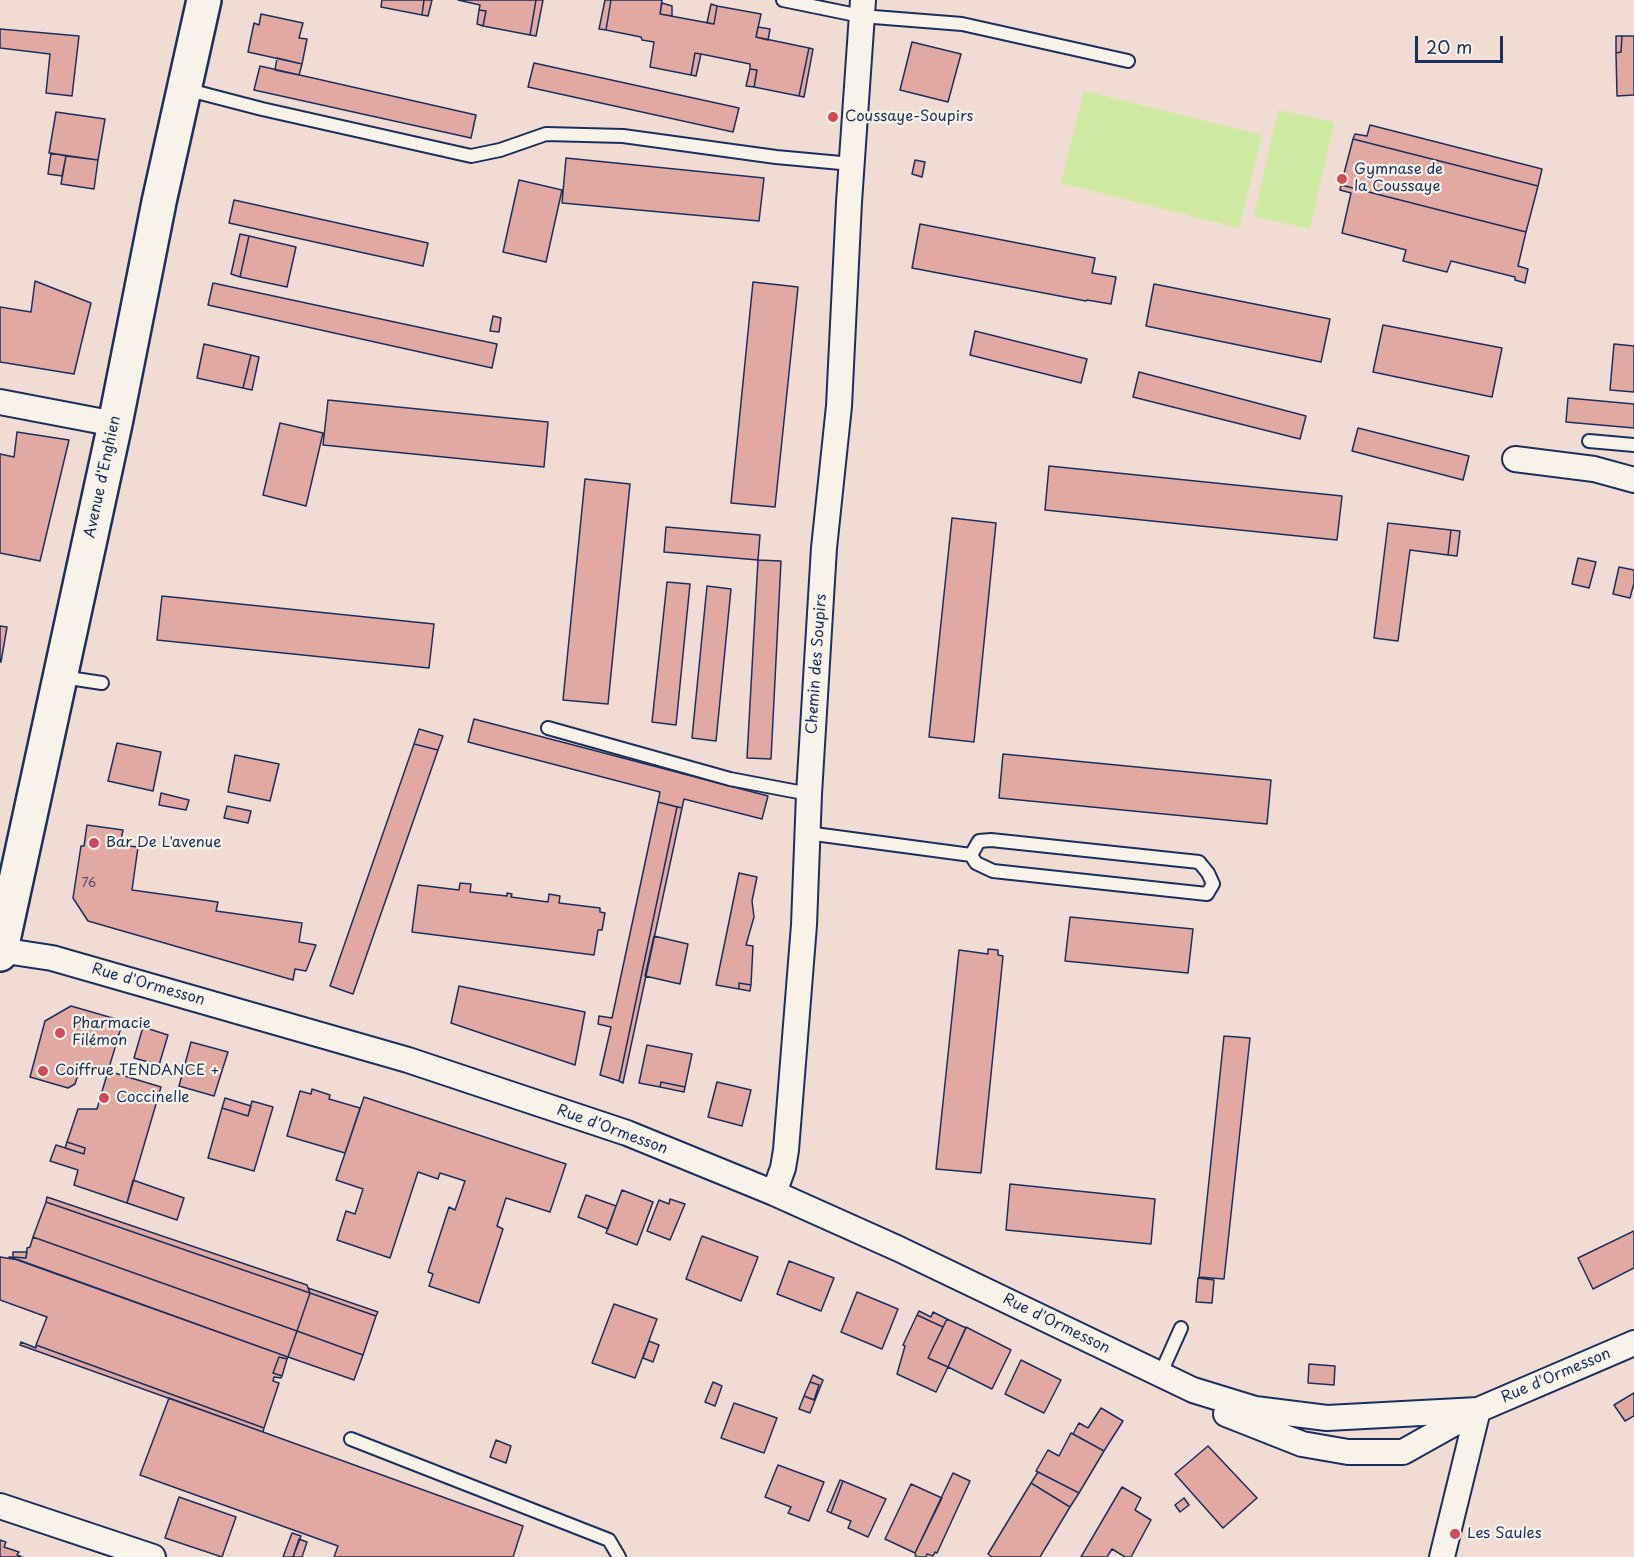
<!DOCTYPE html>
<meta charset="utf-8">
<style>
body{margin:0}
#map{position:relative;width:1634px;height:1557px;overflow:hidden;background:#f1dcd3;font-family:"Playpen Sans",sans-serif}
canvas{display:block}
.scale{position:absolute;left:1415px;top:36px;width:88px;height:27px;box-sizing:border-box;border:3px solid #1b2f5e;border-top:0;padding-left:8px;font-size:18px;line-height:21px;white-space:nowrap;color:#1b2f5e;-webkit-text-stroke:4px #f7f3e8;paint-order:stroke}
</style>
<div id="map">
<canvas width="1634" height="1557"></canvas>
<div class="scale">20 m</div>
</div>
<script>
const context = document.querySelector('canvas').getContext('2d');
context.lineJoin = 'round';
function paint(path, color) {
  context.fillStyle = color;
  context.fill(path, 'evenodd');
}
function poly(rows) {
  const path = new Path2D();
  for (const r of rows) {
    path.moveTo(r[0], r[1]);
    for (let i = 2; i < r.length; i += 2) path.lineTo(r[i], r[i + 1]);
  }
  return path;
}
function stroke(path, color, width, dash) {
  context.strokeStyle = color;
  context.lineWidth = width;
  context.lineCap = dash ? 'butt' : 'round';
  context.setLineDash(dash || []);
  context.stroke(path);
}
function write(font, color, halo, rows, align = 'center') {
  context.font = font + ' "Playpen Sans",sans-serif';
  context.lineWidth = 4.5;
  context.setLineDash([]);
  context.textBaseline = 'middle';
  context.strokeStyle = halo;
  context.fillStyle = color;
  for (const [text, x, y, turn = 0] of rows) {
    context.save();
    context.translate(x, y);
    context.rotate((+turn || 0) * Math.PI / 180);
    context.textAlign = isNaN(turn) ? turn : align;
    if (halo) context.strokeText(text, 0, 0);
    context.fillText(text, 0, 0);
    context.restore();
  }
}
paint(poly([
 [1084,91,1262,135,1239,228,1061,183],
 [1278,110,1334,122,1310,229,1254,216]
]), '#ceeaa0');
const building = poly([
 [382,0,424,0,422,15,381,7,382,0],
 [424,0,432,0,428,16,422,15,424,0],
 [458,0,536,0,530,35,483,26,486,11,479,10,480,5,458,0],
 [536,0,543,0,536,36,530,35,536,0],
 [605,0,611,0,606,30,599,29,605,0],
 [611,0,662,0,660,14,714,24,717,6,761,14,756,37,809,48,799,96,754,87,757,70,750,69,750,64,701,54,695,53,691,75,650,67,654,42,642,40,641,37,606,30,611,0],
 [662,3,672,6,672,16,660,14,662,3],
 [711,4,717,6,714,24,707,23,711,4],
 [479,10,486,11,483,26,477,24,479,10],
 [261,14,303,23,299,38,307,39,302,64,248,52,254,23,259,25,261,14],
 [758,27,770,29,768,40,756,37,758,27],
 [0,29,79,36,72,96,46,93,50,54,0,48,0,29],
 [1616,36,1622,36,1621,52,1616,53,1616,36],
 [1622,36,1634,36,1634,95,1617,96,1616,53,1621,52,1622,36],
 [912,42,961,54,948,102,900,90,912,42],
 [809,48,813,49,804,97,799,96,809,48],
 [695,53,701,54,696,76,691,75,695,53],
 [277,58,302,64,299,75,275,70,277,58],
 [534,63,739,108,733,132,528,87,534,63],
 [260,66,476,115,471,138,254,90,260,66],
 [750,69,757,70,754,87,746,86,750,69],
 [56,112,105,119,98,160,49,153,56,112],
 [1370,125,1542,169,1538,186,1353,139,1355,134,1367,136,1370,125],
 [1353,139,1538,186,1526,232,1341,185,1353,139],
 [51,153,66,156,62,176,48,174,51,153],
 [66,156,98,160,94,189,61,184,66,156],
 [566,158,764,178,759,221,562,203,566,158],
 [915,160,925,162,922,177,912,174,915,160],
 [519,180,562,190,546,262,503,252,519,180],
 [1341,185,1526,232,1518,266,1528,269,1525,283,1515,280,1515,277,1451,261,1447,272,1403,261,1406,250,1342,233,1351,193,1340,190,1341,185],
 [234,200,428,243,423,266,229,223,234,200],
 [920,224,1095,258,1092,273,1116,277,1111,304,1087,300,1086,301,912,268,920,224],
 [240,234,249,236,240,277,231,274,240,234],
 [249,236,296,247,287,287,240,277,249,236],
 [35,281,91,303,74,374,0,362,0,307,31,312,35,281],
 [753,282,798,287,775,507,731,503,753,282],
 [213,283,497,344,492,368,208,305,213,283],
 [1154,284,1330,319,1321,362,1146,326,1154,284],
 [493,316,501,318,499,332,490,331,493,316],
 [1383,325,1502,348,1492,397,1373,372,1383,325],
 [975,331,1087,359,1081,383,970,355,975,331],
 [204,344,251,355,243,388,197,378,204,344],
 [1614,344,1634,346,1634,392,1610,390,1614,344],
 [251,355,259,357,252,390,243,388,251,355],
 [1139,372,1306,416,1300,439,1133,397,1139,372],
 [1568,398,1634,404,1634,428,1566,422,1568,398],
 [328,400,548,422,544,467,323,445,328,400],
 [280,423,323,433,306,506,263,495,280,423],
 [1358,428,1469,456,1463,480,1352,451,1358,428],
 [17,432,69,440,40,561,0,553,0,454,14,457,17,432],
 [1049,466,1342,496,1337,540,1045,510,1049,466],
 [585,479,630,484,608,704,563,700,585,479],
 [952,518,996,523,974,742,929,737,952,518],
 [1388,523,1451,530,1448,555,1410,550,1398,641,1374,638,1388,523],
 [666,527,760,535,758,560,664,552,666,527],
 [1451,530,1460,531,1457,556,1448,555,1451,530],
 [1578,558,1596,562,1589,588,1572,584,1578,558],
 [758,560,781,561,771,759,747,758,758,560],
 [1619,567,1634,570,1634,583,1630,598,1613,594,1619,567],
 [667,582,690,584,676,725,652,722,667,582],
 [707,586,731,589,716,741,692,738,707,586],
 [162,596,434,624,429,668,157,640,162,596],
 [0,626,7,627,1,662,0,662,0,626],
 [474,719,768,796,762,819,684,799,682,808,658,802,660,792,468,742,474,719],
 [419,729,443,736,438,750,414,744,419,729],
 [117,743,161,752,153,791,108,781,117,743],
 [414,744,438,750,353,994,330,986,414,744],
 [1003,754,1271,780,1267,824,999,798,1003,754],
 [235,755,279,764,270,801,228,792,235,755],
 [161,793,189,800,186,810,159,805,161,793],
 [658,802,677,807,619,1081,600,1075,611,1027,598,1024,599,1016,612,1018,658,802],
 [227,806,251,811,248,823,224,818,227,806],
 [677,807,682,808,623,1083,619,1081,677,807],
 [87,825,123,830,120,845,138,847,132,890,218,902,216,911,302,923,299,942,316,945,306,971,295,969,293,980,88,921,73,898,81,846,84,846,87,825],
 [739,873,757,877,752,901,754,917,746,945,753,946,751,985,739,983,739,989,716,985,739,873],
 [460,883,471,884,470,892,507,896,507,893,512,894,511,897,548,902,549,894,560,896,559,903,600,908,600,912,605,913,602,930,598,930,594,955,412,932,418,885,459,890,460,883],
 [1070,917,1193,929,1188,973,1065,961,1070,917],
 [654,936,688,944,680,984,645,976,654,936],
 [988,949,998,950,998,955,1003,956,981,1173,936,1169,959,950,988,954,988,949],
 [739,983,751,985,750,991,739,989,739,983],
 [459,986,585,1012,575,1065,451,1023,459,986],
 [71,1006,123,1021,108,1071,83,1064,82,1069,80,1068,75,1084,68,1088,30,1077,45,1021,71,1006],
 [143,1027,168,1035,159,1065,134,1058,143,1027],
 [1224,1036,1250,1038,1224,1279,1199,1277,1224,1036],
 [191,1042,228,1052,214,1096,179,1086,191,1042],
 [647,1045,692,1054,685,1087,661,1082,660,1087,639,1083,647,1045],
 [108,1071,161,1087,127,1203,74,1185,78,1170,50,1161,56,1145,84,1154,85,1148,67,1142,78,1109,97,1109,108,1071],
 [661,1082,685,1087,684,1092,660,1087,661,1082],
 [717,1082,751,1090,742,1126,708,1117,717,1082],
 [312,1089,330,1095,329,1099,360,1108,345,1153,287,1136,300,1091,311,1094,312,1089],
 [364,1097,566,1164,550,1212,506,1198,497,1226,503,1229,479,1303,429,1286,433,1274,428,1272,449,1207,455,1210,465,1181,440,1173,438,1179,418,1172,390,1258,337,1240,346,1211,355,1214,363,1189,336,1180,364,1097],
 [225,1098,251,1106,248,1116,222,1108,225,1098],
 [252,1101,273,1107,254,1171,208,1158,222,1108,248,1116,252,1101],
 [67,1142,85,1148,84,1154,65,1148,67,1142],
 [133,1180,184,1198,177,1220,127,1203,133,1180],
 [1010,1184,1155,1199,1151,1244,1006,1230,1010,1184],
 [622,1190,653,1202,637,1245,606,1233,622,1190],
 [586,1195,616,1206,608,1229,578,1217,586,1195],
 [47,1197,307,1285,310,1293,46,1202,47,1197],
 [670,1199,685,1204,670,1240,647,1231,659,1200,669,1204,670,1199],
 [46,1202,310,1293,297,1331,33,1237,46,1202],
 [1634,1231,1634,1268,1593,1289,1578,1258,1634,1231],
 [702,1236,758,1257,741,1301,686,1279,702,1236],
 [33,1237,297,1331,288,1357,9,1257,26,1258,27,1248,30,1247,33,1237],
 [13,1252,27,1252,26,1258,13,1257,13,1252],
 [0,1257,19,1260,288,1357,287,1359,279,1357,273,1373,282,1376,281,1378,274,1377,273,1381,279,1383,264,1428,36,1345,47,1317,0,1300,0,1257],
 [789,1261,834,1278,821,1311,777,1294,789,1261],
 [1198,1278,1214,1280,1212,1303,1196,1302,1198,1278],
 [308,1288,378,1312,376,1316,310,1293,308,1288],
 [857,1292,898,1309,882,1349,841,1332,857,1292],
 [310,1293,376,1316,363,1355,297,1331,310,1293],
 [614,1304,657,1319,635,1378,592,1363,614,1304],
 [919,1311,931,1317,933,1312,947,1319,943,1327,917,1315,919,1311],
 [917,1315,943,1327,928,1358,948,1367,936,1392,897,1374,905,1346,903,1345,917,1315],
 [947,1319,966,1328,948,1367,928,1358,947,1319],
 [966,1327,1011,1350,992,1389,948,1367,966,1327],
 [297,1331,363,1355,354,1380,288,1357,297,1331],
 [649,1341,659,1345,653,1362,643,1358,649,1341],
 [21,1342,36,1348,36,1345,264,1428,263,1432,20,1345,21,1342],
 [279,1357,287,1359,282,1376,273,1373,279,1357],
 [1021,1360,1061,1380,1044,1413,1005,1394,1021,1360],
 [1309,1364,1335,1366,1334,1385,1308,1383,1309,1364],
 [813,1375,823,1380,810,1413,799,1409,804,1396,814,1400,819,1385,810,1382,813,1375],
 [713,1382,722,1386,715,1406,705,1402,713,1382],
 [810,1382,819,1385,814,1400,804,1396,810,1382],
 [1634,1393,1634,1416,1625,1421,1614,1405,1634,1393],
 [169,1398,523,1526,513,1557,334,1557,338,1546,140,1475,169,1398],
 [734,1403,777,1418,764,1453,721,1438,734,1403],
 [1101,1408,1123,1421,1104,1451,1073,1434,1079,1423,1088,1428,1101,1408],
 [1071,1433,1104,1451,1079,1493,1036,1471,1048,1450,1059,1456,1071,1433],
 [496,1440,511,1446,506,1463,490,1457,496,1440],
 [1208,1446,1257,1498,1223,1528,1175,1474,1208,1446],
 [778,1465,824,1482,809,1521,788,1513,791,1507,765,1497,778,1465],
 [1038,1472,1079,1493,1070,1507,1031,1483,1038,1472],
 [953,1473,970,1481,937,1553,935,1552,933,1556,927,1554,926,1557,916,1557,915,1553,953,1473],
 [840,1480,843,1481,831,1513,827,1511,840,1480],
 [843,1481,886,1499,868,1537,848,1528,851,1521,831,1513,843,1481],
 [1031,1483,1070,1507,1040,1557,992,1557,988,1554,1031,1483],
 [911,1484,942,1498,915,1553,885,1539,911,1484],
 [1122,1487,1141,1498,1135,1510,1151,1520,1131,1557,1125,1557,1112,1549,1107,1557,1081,1557,1122,1487],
 [179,1497,236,1517,222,1557,165,1538,179,1497],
 [1184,1498,1189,1505,1180,1512,1175,1505,1184,1498],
 [292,1533,301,1536,293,1557,283,1557,292,1533],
 [299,1539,307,1542,302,1557,293,1557,299,1539],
 [0,1540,6,1542,4,1547,19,1552,17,1555,22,1557,0,1557,0,1540]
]);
paint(building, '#e2a8a2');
stroke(building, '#1b2f5e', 1.5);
const service = poly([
 [783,0,861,16,962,24,1128,61],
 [185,89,262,109,471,156,500,150,546,134,623,136,776,157,852,164],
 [1589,441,1634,445],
 [62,677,102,683],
 [548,728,730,779,809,794],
 [807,833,971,855],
 [991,840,1199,862,1208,873,1213,884,1207,894,993,871,976,863,971,855,979,841,991,840],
 [1160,1375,1181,1328],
 [351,1439,609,1540,619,1557]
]);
const minor = poly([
 [0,402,115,424],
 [1515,459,1594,469,1634,480],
 [0,950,52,958,408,1060,627,1133,774,1193,899,1249,1193,1390,1255,1409,1327,1418,1478,1410],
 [774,1193,783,1168,786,1150,804,925,809,794,824,548,839,406,849,202,863,0],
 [1226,1414,1302,1444,1348,1452,1403,1452,1478,1410,1634,1343],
 [0,1506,153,1557],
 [1442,1557,1478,1410]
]);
const secondary = poly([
 [0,954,115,424,159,202,204,0]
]);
stroke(service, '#1b2f5e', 16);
stroke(minor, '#1b2f5e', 28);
stroke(secondary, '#1b2f5e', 38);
stroke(service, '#f7f3e8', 12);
stroke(minor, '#f7f3e8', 24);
stroke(secondary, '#f7f3e8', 33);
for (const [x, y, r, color] of [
 [833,117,6,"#d1495b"],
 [1342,179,6,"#d1495b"],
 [94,843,6,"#d1495b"],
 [60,1033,6,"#d1495b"],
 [43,1071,6,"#d1495b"],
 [104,1098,6,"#d1495b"],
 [1455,1534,6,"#d1495b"]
]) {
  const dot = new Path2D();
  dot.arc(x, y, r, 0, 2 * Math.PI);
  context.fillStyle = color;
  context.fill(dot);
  stroke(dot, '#f7f3e8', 2);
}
write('12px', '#4d4d6f', null, [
 ["76",89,884]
]);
write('15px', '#1b2f5e', '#f7f3e8', [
 ["Coussaye-Soupirs",845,117],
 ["Gymnase de",1354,170],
 ["la Coussaye",1354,187],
 ["Bar De L'avenue",106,843],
 ["Pharmacie",72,1024],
 ["Filémon",72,1041],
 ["Coiffrue TENDANCE +",55,1071],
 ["Coccinelle",116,1098],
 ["Les Saules",1467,1534]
], 'left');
write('15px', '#1b2f5e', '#f7f3e8', [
 ["Avenue d'Enghien",103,477,-78],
 ["Chemin des Soupirs",817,664,-86],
 ["Rue d'Ormesson",148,985,16],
 ["Rue d'Ormesson",612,1130,20],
 ["Rue d'Ormesson",1056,1324,26],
 ["Rue d'Ormesson",1556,1376,-23]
]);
</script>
